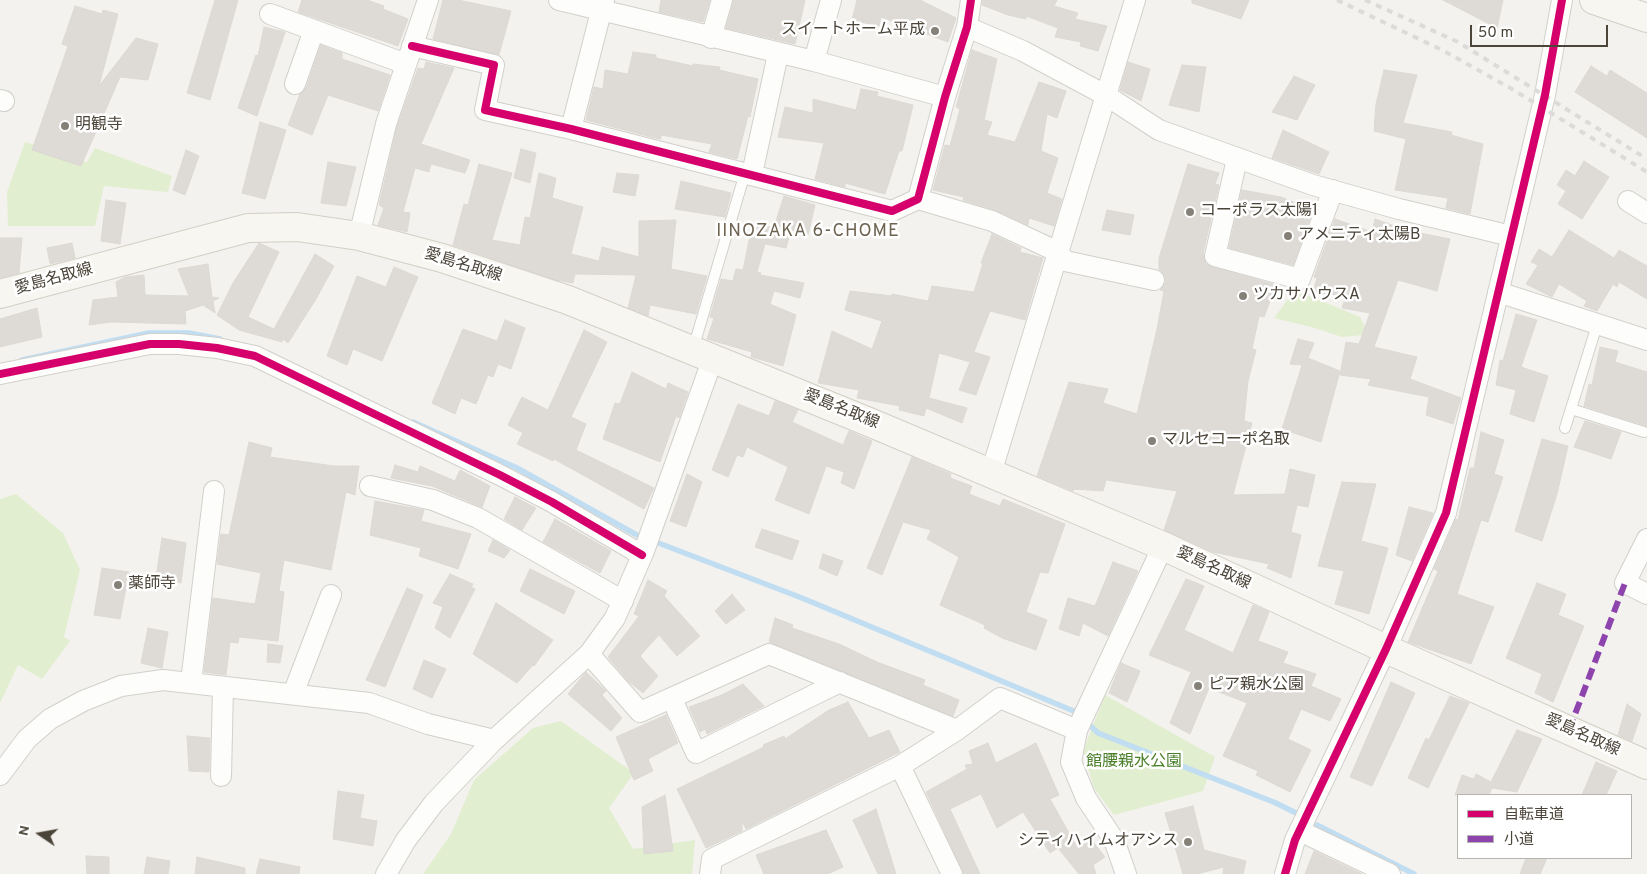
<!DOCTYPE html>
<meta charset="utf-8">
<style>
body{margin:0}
#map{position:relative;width:1647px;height:874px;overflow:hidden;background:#f4f2ee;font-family:Overpass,"Noto Sans JP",sans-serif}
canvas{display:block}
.legend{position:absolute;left:1457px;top:794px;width:175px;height:65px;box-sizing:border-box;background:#fff;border:1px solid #b7b4b0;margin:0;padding:6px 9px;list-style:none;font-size:15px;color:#4b4439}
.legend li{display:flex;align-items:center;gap:10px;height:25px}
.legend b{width:25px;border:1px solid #b7b4b0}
.north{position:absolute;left:15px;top:809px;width:50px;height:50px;-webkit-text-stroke:4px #fff;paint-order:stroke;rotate:282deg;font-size:14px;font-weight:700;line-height:20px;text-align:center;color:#4b4439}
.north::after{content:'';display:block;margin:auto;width:18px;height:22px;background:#4b4439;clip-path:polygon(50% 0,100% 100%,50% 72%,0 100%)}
.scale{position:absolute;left:1470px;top:25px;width:138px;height:22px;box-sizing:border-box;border:2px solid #4b4439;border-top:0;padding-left:6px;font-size:15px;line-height:18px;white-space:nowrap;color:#4b4439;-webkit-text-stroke:4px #fff;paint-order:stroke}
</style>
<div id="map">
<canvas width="1647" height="874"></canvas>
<ul class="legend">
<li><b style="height:6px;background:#d6006c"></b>自転車道</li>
<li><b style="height:6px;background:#8e44ad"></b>小道</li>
</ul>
<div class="north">N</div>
<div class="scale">50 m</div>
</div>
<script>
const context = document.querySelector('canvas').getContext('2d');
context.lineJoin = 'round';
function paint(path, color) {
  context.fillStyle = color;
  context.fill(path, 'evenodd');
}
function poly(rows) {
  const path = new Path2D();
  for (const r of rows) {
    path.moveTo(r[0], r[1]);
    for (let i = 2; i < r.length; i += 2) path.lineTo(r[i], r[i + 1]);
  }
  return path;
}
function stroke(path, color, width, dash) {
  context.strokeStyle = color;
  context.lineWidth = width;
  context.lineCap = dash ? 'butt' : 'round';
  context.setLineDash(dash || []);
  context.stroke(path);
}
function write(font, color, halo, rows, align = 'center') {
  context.font = font + ' Overpass,"Noto Sans JP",sans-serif';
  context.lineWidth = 5;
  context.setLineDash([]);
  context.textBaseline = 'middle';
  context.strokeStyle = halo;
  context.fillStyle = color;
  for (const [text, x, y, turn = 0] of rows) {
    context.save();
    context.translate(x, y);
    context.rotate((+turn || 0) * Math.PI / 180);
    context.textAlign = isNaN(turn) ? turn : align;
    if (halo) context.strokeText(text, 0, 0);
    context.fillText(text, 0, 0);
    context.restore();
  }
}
paint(poly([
 [25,142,87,162,95,148,172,176,168,192,104,186,95,226,8,226,7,192],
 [1295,290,1360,317,1367,330,1363,335,1342,337,1315,328,1274,318],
 [16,494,63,533,80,570,64,637,70,641,42,679,18,665,0,703,0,499],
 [1105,695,1215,757,1203,791,1114,815,1094,788,1083,751],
 [561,721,634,773,609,808,633,849,695,840,692,874,423,874,451,834,474,780,533,728]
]), '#e1eecf');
stroke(poly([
 [22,360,149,333,189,333,220,339],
 [413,422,517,468,635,534,802,598,1076,712,1098,733,1276,803,1298,814],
 [1317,825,1414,874]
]), '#c0ddf1', 5.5);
const building = poly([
 [215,0,238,0,210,100,187,93,215,0],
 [302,0,367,0,384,6,383,9,408,19,398,46,298,12,302,0],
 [443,0,458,0,511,11,499,55,433,39,443,0],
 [661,0,710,0,703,22,659,12,661,0],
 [734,0,805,0,795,44,726,28,734,0],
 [857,0,920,0,956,18,948,42,881,17,879,26,852,20,857,0],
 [983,0,1057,0,1054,6,1078,13,1075,19,1107,26,1098,51,1080,46,1081,42,1055,37,1058,28,1026,16,1026,19,1008,15,982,5,983,0],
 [1192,0,1249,0,1241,19,1192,3,1192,0],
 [1443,0,1503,0,1497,28,1443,0],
 [75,6,102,14,103,10,118,14,99,86,136,38,158,44,148,80,120,77,81,166,32,150,68,46,62,44,75,6],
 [264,27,285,32,257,116,238,108,256,55,258,56,264,27],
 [321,45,342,53,342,59,390,75,378,111,328,95,312,135,288,125,300,94,306,88,321,45],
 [972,50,997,59,984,120,992,122,987,135,1015,142,1039,82,1066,91,1057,118,1047,114,1041,151,1058,158,1047,193,1062,199,1054,226,1029,218,1028,225,995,210,963,200,964,197,933,190,945,145,950,146,960,109,956,107,972,50],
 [633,52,656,55,656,58,693,66,693,64,720,67,719,70,758,79,750,117,748,116,737,159,709,152,712,144,661,135,661,139,655,138,586,120,594,87,603,89,605,70,628,74,633,52],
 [426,62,454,68,421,144,470,160,465,173,431,164,429,172,415,168,403,212,410,213,407,232,378,225,384,208,379,205,397,127,418,68,424,69,426,62],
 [1128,62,1150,69,1141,101,1120,90,1128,62],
 [1182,65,1206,67,1199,112,1169,105,1182,65],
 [1591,66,1607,76,1610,70,1647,93,1647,138,1575,92,1591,66],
 [1384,70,1417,75,1403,123,1452,132,1451,135,1483,144,1470,214,1446,208,1448,198,1395,190,1406,139,1374,131,1376,104,1384,70],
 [1294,76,1315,85,1297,120,1272,112,1294,76],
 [861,89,878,92,877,96,913,105,902,151,899,151,885,194,845,183,845,187,815,179,824,143,778,137,785,107,813,113,813,99,856,110,861,89],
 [260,122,286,130,265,199,242,193,260,122],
 [1283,130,1329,152,1319,174,1272,158,1283,130],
 [521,149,536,153,530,183,514,178,521,149],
 [186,150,199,156,185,195,173,190,186,150],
 [1584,161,1609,177,1582,219,1558,204,1566,191,1557,185,1566,170,1575,176,1584,161],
 [328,162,356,167,346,206,321,203,328,162],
 [479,164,512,173,492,240,520,245,525,217,530,218,539,173,556,178,552,198,583,207,571,254,599,261,602,247,639,257,639,221,676,220,671,269,707,276,696,314,650,305,648,316,628,308,636,275,575,274,573,283,556,280,453,245,464,204,468,205,479,164],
 [1188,164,1219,173,1215,184,1219,185,1203,253,1206,264,1276,285,1264,317,1259,316,1252,349,1256,350,1248,381,1244,421,1252,423,1233,495,1285,494,1290,469,1315,475,1308,507,1297,505,1291,532,1301,535,1291,578,1267,568,1269,564,1213,552,1164,530,1177,491,1106,480,1103,491,1074,489,1073,491,1037,476,1069,382,1108,389,1103,403,1137,414,1157,329,1164,291,1160,290,1166,282,1165,276,1159,269,1159,258,1188,164],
 [617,173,639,175,635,196,613,192,617,173],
 [681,181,731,193,725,217,675,209,681,181],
 [1242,190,1281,197,1313,210,1293,265,1229,248,1242,190],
 [784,196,815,205,808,235,791,230,786,248,765,244,757,272,761,273,760,275,804,283,800,298,774,291,770,304,796,315,783,366,751,357,752,352,707,339,714,318,710,317,721,279,733,281,736,269,743,270,752,226,774,227,784,196],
 [106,200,126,203,120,244,101,241,106,200],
 [1107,210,1134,215,1130,235,1102,230,1107,210],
 [1335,219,1372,232,1375,219,1420,235,1420,233,1450,239,1437,291,1398,280,1374,347,1417,357,1410,379,1461,398,1453,424,1426,415,1429,397,1368,385,1371,379,1340,375,1346,342,1359,344,1370,313,1342,308,1346,296,1313,292,1317,278,1314,277,1335,219],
 [1569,230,1614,258,1619,250,1647,266,1647,299,1619,282,1617,287,1613,284,1597,311,1584,306,1587,301,1559,284,1552,297,1526,284,1538,265,1531,262,1539,249,1552,257,1569,230],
 [992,234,1021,248,1020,252,1043,258,1025,320,990,311,974,352,990,357,976,395,959,390,970,362,939,353,929,398,967,408,962,423,926,408,924,416,899,410,900,406,857,398,859,390,818,383,832,331,872,349,882,321,845,310,850,291,892,296,892,294,928,301,932,286,974,292,983,263,981,263,992,234],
 [0,238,22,238,19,273,0,278,0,238],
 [72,243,75,258,50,264,47,248,72,243],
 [259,243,279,252,248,317,274,329,315,254,334,266,316,299,288,343,283,339,282,342,239,330,217,315,233,283,259,243],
 [208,264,212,297,219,298,213,301,215,313,203,305,185,311,186,324,111,322,89,325,93,300,118,297,116,282,125,277,144,275,145,295,189,296,178,269,208,264],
 [394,267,418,277,382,361,353,349,347,365,327,356,357,276,386,287,394,267],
 [37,308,42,337,0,347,0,319,37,308],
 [1516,314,1537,320,1521,367,1548,376,1534,422,1510,414,1516,390,1496,385,1500,360,1503,361,1516,314],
 [505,320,525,328,511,369,498,364,493,377,488,375,476,404,461,398,455,414,432,403,463,329,497,341,505,320],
 [584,330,607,342,571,417,586,424,576,450,654,488,644,509,554,459,553,461,517,444,523,433,508,425,522,397,548,410,584,330],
 [1298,339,1314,343,1308,358,1340,371,1321,442,1282,429,1302,365,1290,364,1298,339],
 [1600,347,1618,351,1615,362,1647,372,1647,426,1584,406,1589,384,1592,385,1600,347],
 [632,372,666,389,668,383,688,392,679,418,676,416,660,462,603,439,615,403,620,404,632,372],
 [775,401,798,410,792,422,843,445,849,431,872,441,854,489,841,483,844,472,826,466,809,514,775,500,788,467,747,447,743,457,737,455,728,477,712,470,738,404,769,416,775,401],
 [1585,421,1621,432,1611,459,1574,447,1585,421],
 [1481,432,1504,440,1494,474,1503,477,1488,522,1481,520,1457,594,1494,607,1471,664,1408,642,1438,571,1434,569,1456,519,1458,520,1470,468,1474,468,1481,432],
 [1542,439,1568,446,1557,494,1542,541,1515,531,1542,439],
 [249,442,272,448,270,457,334,466,359,466,355,495,346,492,331,570,284,560,279,591,284,592,278,641,239,637,238,643,230,642,226,675,204,672,213,598,255,604,261,573,217,564,221,534,229,535,249,442],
 [912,457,951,474,950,478,972,486,969,494,1000,506,1003,499,1065,524,1048,573,1040,572,1026,612,1047,620,1036,650,1002,638,984,628,985,625,940,605,959,557,927,539,931,530,903,522,882,575,867,568,912,457],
 [395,465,418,472,420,466,455,481,460,470,490,486,482,507,432,486,391,478,395,465],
 [687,474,702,482,686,527,670,521,687,474],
 [1342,482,1376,484,1361,541,1388,548,1369,614,1335,604,1344,571,1318,566,1342,482],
 [515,497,536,508,522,530,504,519,515,497],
 [375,501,424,510,421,521,471,534,458,569,419,556,421,548,370,535,375,501],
 [1409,507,1433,513,1412,561,1396,555,1409,507],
 [555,519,611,551,600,573,543,542,555,519],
 [762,529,799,541,792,560,755,547,762,529],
 [162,538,186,543,181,583,156,578,162,538],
 [493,540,510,550,504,558,488,551,493,540],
 [823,554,843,561,837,576,819,568,823,554],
 [1113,562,1138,571,1108,636,1083,623,1079,636,1059,629,1068,598,1095,606,1113,562],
 [102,568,129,572,120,619,94,615,102,568],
 [530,569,575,591,564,614,520,591,530,569],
 [450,574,473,584,471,587,475,589,450,638,435,628,443,607,433,603,450,574],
 [1186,579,1204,586,1184,630,1233,653,1253,605,1269,612,1258,641,1288,652,1283,663,1316,674,1311,686,1341,699,1330,721,1301,709,1288,739,1311,750,1290,792,1256,775,1258,771,1223,756,1247,703,1209,688,1190,734,1170,723,1191,672,1149,655,1186,579],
 [648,580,667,591,664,596,700,636,677,656,659,635,640,656,658,676,643,693,628,681,608,657,639,616,634,614,648,580],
 [1537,583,1566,594,1558,615,1584,626,1553,702,1535,693,1542,674,1506,658,1537,583],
 [407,588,423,595,385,687,366,680,407,588],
 [732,594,745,610,726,624,715,611,732,594],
 [496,603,553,640,534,666,533,665,517,683,473,654,496,603],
 [775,618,793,625,792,628,839,644,877,662,925,680,923,685,959,700,953,716,769,642,775,618],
 [148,628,168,632,162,668,141,663,148,628],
 [268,644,283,646,280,663,267,662,268,644],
 [424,660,446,669,432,698,413,689,424,660],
 [1121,663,1140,671,1127,702,1109,693,1121,663],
 [586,672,606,691,602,695,622,718,611,731,568,694,586,672],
 [1391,682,1415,693,1372,786,1350,777,1391,682],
 [743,684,764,706,707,734,705,729,700,732,689,707,722,695,743,684],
 [1450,696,1469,703,1428,788,1408,778,1426,738,1429,740,1450,696],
 [848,702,869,738,889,730,900,752,746,829,742,821,742,831,706,848,677,789,764,747,763,745,784,736,785,739,829,710,848,702],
 [1627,704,1641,714,1632,741,1618,735,1627,704],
 [666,715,678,743,648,759,653,771,634,780,616,737,666,715],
 [1517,730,1542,739,1517,792,1492,788,1489,795,1455,795,1462,775,1474,779,1476,774,1491,782,1517,730],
 [187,736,210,738,209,772,189,771,187,736],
 [988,743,996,763,1036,743,1059,795,1050,799,1078,849,1091,839,1105,857,1093,865,1096,874,1079,874,1058,848,1050,853,1023,812,997,828,981,794,950,809,980,874,964,874,926,792,967,769,965,765,973,764,969,751,988,743],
 [1596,762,1617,771,1606,795,1582,795,1596,762],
 [338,791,364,795,360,818,377,821,373,846,333,839,338,791],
 [665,795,673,851,644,854,642,807,665,795],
 [1193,806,1204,850,1246,861,1243,874,1223,874,1224,867,1197,874,1183,874,1165,813,1193,806],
 [876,809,896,874,878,874,853,820,876,809],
 [826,830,843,867,828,874,764,874,756,855,826,830],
 [1314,851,1362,874,1305,874,1314,851],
 [86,856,109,857,109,874,87,874,86,856],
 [147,857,170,861,168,874,144,874,147,857],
 [197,857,245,868,245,874,195,874,197,857],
 [1526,858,1547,858,1540,874,1520,874,1526,858],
 [260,859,300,867,299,874,256,874,260,859]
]);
paint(building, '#dedbd6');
stroke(building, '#dcd9d4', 1);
const lane = poly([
 [693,349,745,173],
 [1571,409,1644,432],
 [1565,428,1597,325]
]);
const street = poly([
 [559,0,814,61,945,97],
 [270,14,406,64],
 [967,27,1023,51,1107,96,1159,130,1313,185,1399,209,1511,236],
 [711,38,722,0],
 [412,46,494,65,485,110,571,129,892,211,918,199,945,97,967,27,971,0],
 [814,61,831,0],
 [295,84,314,30],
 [0,100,4,101],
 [571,129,604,0],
 [1237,159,1215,256,1300,279,1333,190],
 [752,174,778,54],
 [918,199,992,221,1058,252,1065,261,1154,280,1140,277],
 [1628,201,1647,213],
 [359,236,386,124,428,0],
 [1498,292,1647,340],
 [0,374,150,344,179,344,217,348,255,356,500,475,552,502,642,555],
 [991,473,1135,0],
 [370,486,433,500,478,518,623,601],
 [1647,539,1625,583,1647,594],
 [589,654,640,712,769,654,957,730],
 [191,682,214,491],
 [293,694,331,595],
 [672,699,696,753,840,682],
 [1077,730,1163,546],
 [900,766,957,730,1000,698,1077,730,1071,762,1086,798,1114,840,1126,874],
 [0,775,27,739,50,719,83,701,121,686,163,680,369,703,428,724,494,740],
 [221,776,223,687],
 [1300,831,1390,874],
 [386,874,406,840,434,803,494,740,589,654,615,618,644,551,713,358],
 [710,874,712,859,900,766,952,874],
 [1285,874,1295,840,1386,649,1446,513,1545,95,1562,0]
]);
const secondary = poly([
 [1594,0,1647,18],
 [0,294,248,228,297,227,359,236,442,258,568,300,869,422,1163,546,1386,649,1647,765]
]);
stroke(lane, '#d2d0cb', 12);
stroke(street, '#d2d0cb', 22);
stroke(secondary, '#d3cfc5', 30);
stroke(lane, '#fdfdfc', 10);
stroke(street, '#fdfdfc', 20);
stroke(secondary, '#f7f6f1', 28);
stroke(poly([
 [1337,0,1444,51,1512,89,1647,172],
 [1365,0,1458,42,1647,159]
]), '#dbdbda', 4, [6, 6]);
stroke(poly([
 [1569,730,1625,583]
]), '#8e44ad', 6, [12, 6]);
stroke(poly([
 [412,46,494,65,485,110,571,129,892,211,918,199,945,97,967,27,971,0],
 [0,374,150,344,179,344,217,348,255,356,500,475,552,502,642,555],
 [1285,874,1295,840,1386,649,1446,513,1545,95,1562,0]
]), '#d6006c', 8);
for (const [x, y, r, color] of [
 [935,31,5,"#868178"],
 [65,126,5,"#868178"],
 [1190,212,5,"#868178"],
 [1288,236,5,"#868178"],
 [1243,296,5,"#868178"],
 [1152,441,5,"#868178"],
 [118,585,5,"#868178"],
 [1198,686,5,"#868178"],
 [1188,842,5,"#868178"]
]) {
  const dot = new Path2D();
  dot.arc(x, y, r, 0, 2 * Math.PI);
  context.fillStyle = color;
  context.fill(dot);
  stroke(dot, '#fff', 2);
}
write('16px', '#4b4439', '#fff', [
 ["スイートホーム平成",925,31,"right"],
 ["明観寺",75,126],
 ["コーポラス太陽1",1200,212],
 ["アメニティ太陽B",1298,236],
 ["ツカサハウスA",1253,296],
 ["マルセコーポ名取",1162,441],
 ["薬師寺",128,585],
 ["ピア親水公園",1208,686],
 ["シティハイムオアシス",1178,842,"right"]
], 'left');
write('16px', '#4b4439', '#fff', [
 ["愛島名取線",463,266,17],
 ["愛島名取線",54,280,-15],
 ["愛島名取線",841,410,22],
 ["愛島名取線",1213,569,25],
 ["愛島名取線",1582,736,24]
]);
write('16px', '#4a7f2a', '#fff', [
 ["館腰親水公園",1134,763]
]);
context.letterSpacing = '1px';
write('18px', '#6e6250', '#fff', [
 ["IINOZAKA 6-CHOME",808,232]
]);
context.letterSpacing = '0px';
</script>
